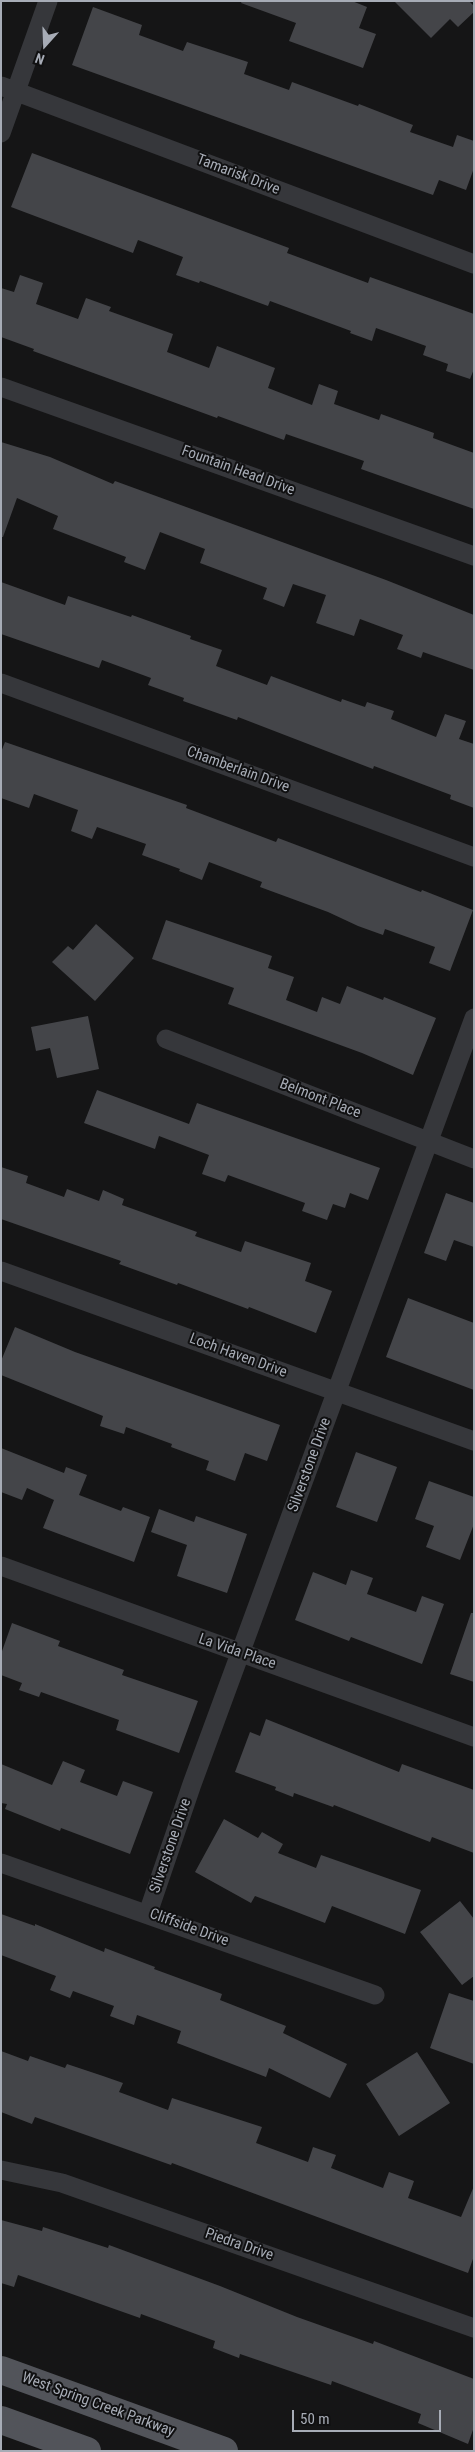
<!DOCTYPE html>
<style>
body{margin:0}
#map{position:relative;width:475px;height:2452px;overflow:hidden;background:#151516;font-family:"Roboto Condensed",sans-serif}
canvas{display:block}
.frame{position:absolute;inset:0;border:2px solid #a7acb6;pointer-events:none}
.north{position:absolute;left:20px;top:20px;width:50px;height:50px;-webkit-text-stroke:4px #101011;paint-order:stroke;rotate:200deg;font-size:14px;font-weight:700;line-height:20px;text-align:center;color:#a7acb6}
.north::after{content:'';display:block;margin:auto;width:18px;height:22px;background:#a7acb6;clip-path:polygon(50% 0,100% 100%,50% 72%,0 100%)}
.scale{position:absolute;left:292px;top:2410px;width:149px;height:22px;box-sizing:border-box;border:2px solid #a7acb6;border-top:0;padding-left:6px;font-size:15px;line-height:18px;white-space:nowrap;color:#a7acb6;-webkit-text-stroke:4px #101011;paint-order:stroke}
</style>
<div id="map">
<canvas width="475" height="2452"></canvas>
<div class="frame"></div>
<div class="north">N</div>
<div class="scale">50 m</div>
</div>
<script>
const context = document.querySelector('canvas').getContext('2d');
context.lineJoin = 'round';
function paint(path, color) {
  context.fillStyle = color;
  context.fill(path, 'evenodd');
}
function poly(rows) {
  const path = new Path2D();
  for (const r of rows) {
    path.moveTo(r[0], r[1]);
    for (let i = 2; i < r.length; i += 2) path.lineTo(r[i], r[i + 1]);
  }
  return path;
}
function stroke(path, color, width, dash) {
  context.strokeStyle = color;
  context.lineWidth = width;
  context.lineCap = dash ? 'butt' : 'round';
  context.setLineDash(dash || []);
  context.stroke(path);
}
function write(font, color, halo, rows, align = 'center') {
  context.font = font + ' "Roboto Condensed",sans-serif';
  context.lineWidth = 4;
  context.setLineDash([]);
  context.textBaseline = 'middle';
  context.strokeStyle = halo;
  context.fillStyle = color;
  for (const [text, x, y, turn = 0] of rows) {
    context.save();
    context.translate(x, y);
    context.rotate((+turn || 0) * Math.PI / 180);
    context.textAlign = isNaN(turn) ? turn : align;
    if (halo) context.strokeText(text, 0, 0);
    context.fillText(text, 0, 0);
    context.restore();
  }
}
paint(poly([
 [242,1,352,1,367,7,359,28,376,34,363,68,289,41,296,23,241,3],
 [394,1,469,1,474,6,474,12,458,27,450,19,431,38],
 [93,7,142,25,139,35,183,51,187,42,248,62,244,74,289,90,292,82,358,106,359,104,413,125,410,132,453,147,457,135,474,141,474,168,466,190,439,180,433,195,72,65],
 [32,153,289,248,287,253,368,283,370,277,474,314,474,369,470,379,446,371,448,364,423,355,426,346,376,328,372,341,350,333,351,331,270,301,268,306,200,281,199,283,176,275,183,257,138,240,133,253,11,207],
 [20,275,43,283,36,304,78,319,86,298,111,307,109,311,173,334,167,352,209,368,217,346,275,368,268,388,312,405,319,384,338,391,334,404,379,420,381,414,434,433,433,438,474,453,474,509,361,469,364,461,286,434,284,440,218,416,217,418,33,351,34,349,1,337,1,288,14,292],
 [1,442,50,457,113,484,115,481,386,580,474,615,474,670,423,652,421,658,397,649,403,635,360,619,354,636,316,623,326,595,293,584,284,607,263,599,267,588,200,563,205,549,160,532,145,570,124,562,126,557,53,529,58,516,17,498,3,537,1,537],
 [1,582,65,605,68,596,131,617,132,615,191,636,190,639,222,650,216,666,267,685,271,676,341,702,342,699,365,707,367,702,394,711,391,719,436,737,445,714,466,721,459,739,474,744,474,808,450,799,451,795,374,766,373,769,238,717,237,720,183,701,184,698,148,685,151,678,102,660,99,668,1,634],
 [5,742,187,805,186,808,276,842,278,838,421,892,422,890,473,910,450,971,429,963,435,947,385,929,383,935,358,926,328,912,260,887,262,882,209,862,202,880,179,871,180,869,142,855,146,844,97,827,92,839,71,831,78,810,34,794,29,808,1,798,1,752],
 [166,920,272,956,268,968,294,977,286,1000,317,1012,322,997,340,1004,347,986,383,1000,384,997,436,1018,413,1075,362,1053,228,1004,234,988,152,959],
 [96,924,134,958,95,1001,52,962,68,946,73,950],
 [88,1016,99,1069,57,1078,50,1048,36,1051,31,1027],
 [97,1090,189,1124,197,1103,380,1168,368,1200,350,1193,345,1208,333,1204,327,1220,302,1211,305,1203,228,1175,225,1182,202,1174,209,1155,159,1136,155,1149,84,1123],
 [1,1167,28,1176,26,1183,64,1197,67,1189,99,1201,103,1190,124,1199,122,1205,197,1232,195,1236,241,1252,245,1241,311,1263,305,1281,332,1291,316,1333,249,1307,248,1309,178,1283,177,1285,119,1264,121,1261,1,1219],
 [446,1193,474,1203,474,1247,454,1240,446,1261,424,1253],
 [408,1298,474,1323,474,1390,386,1357],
 [15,1327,75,1352,280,1425,267,1461,245,1453,235,1481,206,1470,209,1461,171,1447,172,1444,126,1427,124,1434,100,1426,103,1416,1,1375,1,1361],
 [1,1448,64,1473,66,1467,87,1475,79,1495,121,1511,123,1507,150,1517,134,1562,43,1528,54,1500,27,1488,22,1500,1,1492],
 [356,1452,397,1467,377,1522,336,1507],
 [429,1481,474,1497,474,1524,460,1560,426,1547,434,1526,415,1519],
 [159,1509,194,1522,196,1516,247,1534,227,1593,177,1576,187,1545,151,1532],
 [351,1570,373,1578,367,1594,416,1612,422,1596,444,1604,422,1664,351,1637,349,1641,295,1620,313,1572,346,1585],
 [471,1613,474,1613,474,1682,450,1674],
 [12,1623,60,1641,58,1646,124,1670,122,1675,198,1701,179,1753,116,1730,119,1720,41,1692,39,1697,19,1690,22,1683,1,1675,1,1654],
 [266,1719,399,1772,402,1764,474,1790,474,1853,432,1837,430,1842,334,1805,333,1807,294,1793,293,1797,275,1790,276,1787,235,1772,250,1732,260,1736],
 [63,1761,85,1770,80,1782,117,1796,123,1781,153,1792,130,1854,61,1828,60,1831,5,1809,7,1804,1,1803,1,1764,52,1785],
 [224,1819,258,1838,262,1832,283,1844,278,1853,316,1868,321,1855,421,1890,405,1934,332,1906,325,1923,255,1896,251,1903,195,1872],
 [460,1901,474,1919,474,1976,462,1985,420,1932],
 [1,1914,35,1926,35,1924,104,1952,105,1948,155,1967,154,1969,222,1994,220,2000,286,2026,283,2033,347,2064,330,2098,269,2068,266,2077,177,2043,181,2031,137,2015,134,2025,110,2016,114,2006,73,1991,70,1998,50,1990,56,1976,1,1955],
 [449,1993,474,2001,474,2064,430,2048],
 [1,2051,28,2061,30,2056,65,2068,67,2064,103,2076,123,2083,119,2092,168,2110,172,2098,262,2127,256,2143,308,2162,313,2147,336,2155,331,2168,383,2188,389,2172,414,2181,408,2198,461,2217,474,2186,474,2256,468,2273,172,2163,171,2165,35,2117,32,2124,1,2112],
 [417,2052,450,2103,399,2136,366,2084],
 [1,2220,42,2231,43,2227,108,2248,109,2245,220,2286,297,2317,373,2344,374,2341,474,2379,474,2427,468,2444,418,2423,421,2414,332,2381,331,2385,240,2354,239,2358,213,2348,215,2341,141,2314,140,2318,18,2275,14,2287,1,2283]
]), '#444549');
stroke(poly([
 [1,86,474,264],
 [1,133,48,1],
 [1,387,474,556],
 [1,683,474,857],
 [166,1039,474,1159],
 [1,1271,474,1441],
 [1,1566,474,1737],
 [1,1863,375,1995],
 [148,1913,192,1784,474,1018],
 [1,2170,62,2183,474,2328]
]), '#36373b', 19);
stroke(poly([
 [1,2370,224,2451],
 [1,2420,87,2451]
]), '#52545a', 28);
write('15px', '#a7acb6', '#101011', [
 ["Tamarisk Drive",238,175,21],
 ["Fountain Head Drive",238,471,20],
 ["Chamberlain Drive",238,770,20],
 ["Belmont Place",320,1099,21],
 ["Loch Haven Drive",238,1356,20],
 ["Silverstone Drive",310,1465,-70],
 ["La Vida Place",237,1652,19],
 ["Silverstone Drive",171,1846,-71],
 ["Cliffside Drive",189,1928,20],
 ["Piedra Drive",239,2245,19],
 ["West Spring Creek Parkway",98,2405,20]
]);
</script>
